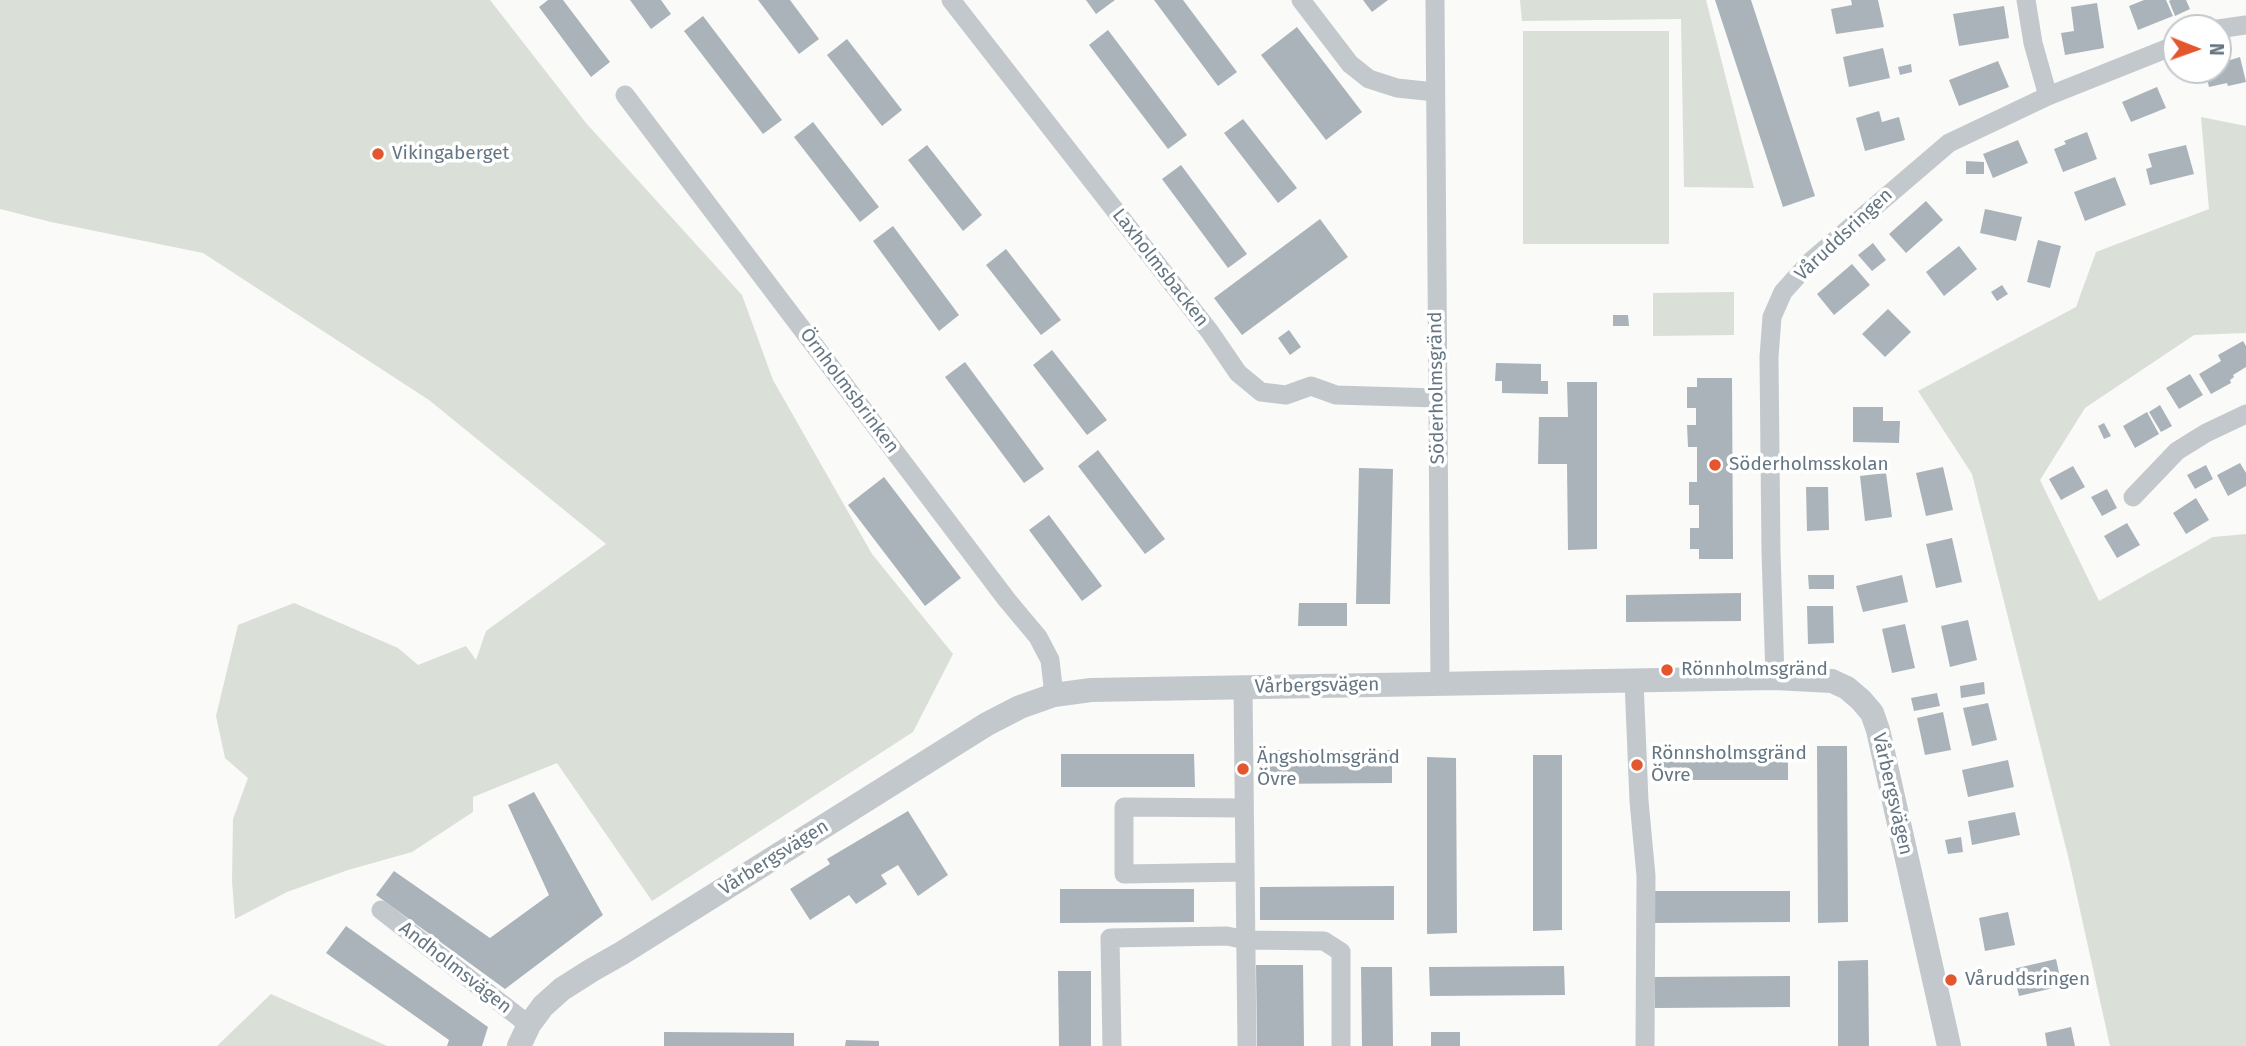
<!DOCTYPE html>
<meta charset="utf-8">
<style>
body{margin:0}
#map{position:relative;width:2246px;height:1046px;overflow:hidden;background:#fafaf8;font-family:"Fira Sans",sans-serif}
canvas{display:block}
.north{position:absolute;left:2162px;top:14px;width:70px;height:70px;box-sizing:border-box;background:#fff;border:2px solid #c1c8cd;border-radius:50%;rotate:91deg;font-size:19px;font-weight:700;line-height:28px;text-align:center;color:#657683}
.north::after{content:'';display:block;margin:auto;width:24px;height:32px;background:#e4572e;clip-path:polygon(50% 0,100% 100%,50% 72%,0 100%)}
</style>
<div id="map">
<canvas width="2246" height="1046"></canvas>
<div class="north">N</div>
</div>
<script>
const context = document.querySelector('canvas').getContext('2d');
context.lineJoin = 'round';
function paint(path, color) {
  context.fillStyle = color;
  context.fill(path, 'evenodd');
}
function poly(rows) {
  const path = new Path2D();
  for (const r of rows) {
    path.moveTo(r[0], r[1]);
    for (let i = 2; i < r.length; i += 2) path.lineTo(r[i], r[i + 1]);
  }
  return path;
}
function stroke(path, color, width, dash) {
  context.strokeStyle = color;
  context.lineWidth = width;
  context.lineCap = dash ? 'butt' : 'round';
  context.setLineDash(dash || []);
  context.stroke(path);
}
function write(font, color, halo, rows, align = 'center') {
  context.font = font + ' "Fira Sans",sans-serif';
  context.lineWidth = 7;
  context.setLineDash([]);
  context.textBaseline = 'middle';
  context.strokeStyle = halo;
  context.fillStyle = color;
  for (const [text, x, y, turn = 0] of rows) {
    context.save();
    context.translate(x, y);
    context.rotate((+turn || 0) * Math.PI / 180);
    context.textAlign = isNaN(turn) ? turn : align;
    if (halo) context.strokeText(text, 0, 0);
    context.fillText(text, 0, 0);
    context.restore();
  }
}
paint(poly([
 [0,0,490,0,586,123,742,295,773,380,872,554,953,654,913,732,652,901,557,763,473,797,473,812,412,852,348,870,287,892,235,919,232,881,233,819,248,778,225,758,216,716,238,625,294,603,398,648,418,665,466,646,476,660,486,631,606,544,429,400,203,253,51,222,0,209],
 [1520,0,1706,0,1754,188,1684,187,1681,19,1522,21],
 [1523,31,1669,31,1669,244,1523,244],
 [2201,117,2246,126,2246,333,2194,335,2085,408,2040,480,2099,601,2213,537,2246,534,2246,1046,2110,1046,2069,860,1972,474,1918,391,2076,307,2096,252,2209,209],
 [1734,292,1734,335,1653,336,1653,293],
 [271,994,387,1046,217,1046]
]), '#dadfd7');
paint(poly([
 [548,0,563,0,610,62,591,77,539,7],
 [630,0,661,0,671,14,651,29],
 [758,0,790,0,819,39,799,54],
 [1086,0,1115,0,1096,14],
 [1154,0,1183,0,1237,72,1218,86],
 [1363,0,1388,0,1372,12],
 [1715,0,1751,0,1815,196,1783,207],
 [1851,0,1878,0,1884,27,1836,34,1831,9,1852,5],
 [2144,0,2166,0,2173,16,2138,30,2129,6],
 [2171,0,2186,0,2190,9,2175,16,2169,1],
 [2097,3,2104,48,2065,55,2061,33,2074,31,2071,7],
 [2004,6,2009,38,1959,46,1953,14],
 [703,16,782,120,763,134,684,31],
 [1297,27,1362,112,1326,140,1261,55],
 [1108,30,1187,135,1168,149,1089,45],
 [847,39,902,110,882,126,827,55],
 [1883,48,1890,78,1849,87,1843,57],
 [2223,57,2224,62,2240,57,2246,82,2228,86,2227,83,2209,87,2205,70,2218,70,2218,58],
 [1998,61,2009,87,1959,106,1949,80],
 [1911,64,1912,72,1900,75,1898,67],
 [2157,87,2166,108,2131,122,2122,102],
 [1879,111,1882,122,1899,117,1905,140,1865,151,1856,118],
 [1243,119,1297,188,1278,203,1224,133],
 [813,122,879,207,860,222,794,137],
 [2087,132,2097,159,2063,172,2054,149,2066,144,2064,141],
 [2018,140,2028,163,1993,178,1983,154],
 [927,145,982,215,963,231,908,160],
 [2186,145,2194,174,2150,185,2146,169,2152,167,2148,154],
 [1966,161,1984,162,1984,174,1966,174],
 [1181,165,1247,254,1228,268,1162,179],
 [2115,177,2126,205,2085,221,2074,192],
 [1926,201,1943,220,1906,253,1889,234],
 [1985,209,2022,217,2016,241,1980,233],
 [1320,219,1348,257,1242,335,1214,298],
 [893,226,959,315,939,331,873,241],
 [2038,240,2061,246,2050,288,2027,282],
 [1873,243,1886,260,1872,271,1858,255],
 [1959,246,1977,269,1944,296,1926,272],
 [1006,249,1061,320,1041,335,986,265],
 [1852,264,1870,285,1834,315,1817,294],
 [2002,285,2008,294,1997,301,1991,292],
 [1888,309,1911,332,1885,357,1862,334],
 [1613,315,1628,315,1629,326,1613,326],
 [1289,330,1301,347,1290,355,1278,338],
 [2243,341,2246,346,2246,367,2233,375,2234,377,2230,380,2231,383,2211,394,2199,374,2221,361,2218,355],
 [1052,350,1107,420,1087,435,1033,365],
 [965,362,1044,469,1024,483,945,377],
 [1496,363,1541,364,1541,381,1548,381,1548,394,1502,393,1502,381,1495,381],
 [2190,374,2203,395,2179,409,2166,388],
 [1697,378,1732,378,1733,559,1699,559,1699,549,1690,549,1690,528,1699,528,1699,505,1689,505,1689,482,1697,482,1697,447,1688,447,1687,425,1696,425,1696,408,1687,408,1687,387,1697,387],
 [1567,382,1597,382,1597,549,1568,550,1567,464,1538,464,1539,417,1568,417],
 [2160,405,2172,426,2161,432,2149,412],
 [1853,407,1883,407,1883,421,1900,421,1899,443,1853,442],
 [2147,412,2159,434,2135,448,2123,426],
 [2104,423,2111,436,2104,439,2098,426],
 [1098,450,1165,539,1145,554,1078,466],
 [2240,463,2246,473,2246,486,2228,496,2217,475],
 [2206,465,2213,479,2195,489,2187,475],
 [2073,466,2085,487,2061,500,2049,479],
 [1943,467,1953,510,1926,516,1916,473],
 [1359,468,1393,469,1390,604,1356,604],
 [1886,473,1892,517,1865,521,1860,476],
 [884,477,961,578,925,606,848,505],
 [1806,487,1828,487,1829,530,1807,531],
 [2107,489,2117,508,2102,516,2091,497],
 [2196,498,2209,520,2186,534,2173,513],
 [1049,515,1102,586,1082,601,1029,530],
 [2127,523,2140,545,2117,558,2104,536],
 [1952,538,1962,582,1936,588,1926,544],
 [1808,575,1834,575,1834,589,1809,589],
 [1902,575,1908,602,1863,612,1856,586],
 [1741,593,1741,621,1626,622,1626,595],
 [1299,603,1347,603,1347,626,1298,626],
 [1807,606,1833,606,1834,643,1808,644],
 [1968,620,1977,660,1950,667,1941,626],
 [1905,624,1915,668,1892,673,1882,629],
 [1984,682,1985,694,1961,698,1960,686],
 [1937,693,1940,706,1914,711,1911,698],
 [1988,703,1997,740,1972,746,1963,708],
 [1943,712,1951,750,1925,755,1917,718],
 [1817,746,1847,746,1848,922,1818,923],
 [1652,749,1788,749,1788,780,1652,780],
 [1258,750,1392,750,1392,783,1258,784],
 [1061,754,1194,754,1195,787,1061,787],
 [1533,755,1562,755,1562,930,1533,931],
 [1427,757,1456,758,1457,933,1427,934],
 [2008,760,2014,787,1968,797,1962,770],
 [534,792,603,915,505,989,376,895,394,871,490,938,549,895,508,805],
 [908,811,948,875,918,896,898,865,881,875,887,884,856,904,849,895,810,920,790,889,830,864,827,859],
 [2015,812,2020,835,1972,845,1968,821],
 [1961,837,1963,852,1948,854,1945,840],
 [1394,886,1394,920,1260,920,1260,887],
 [1060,889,1194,889,1194,922,1060,923],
 [1654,891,1790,891,1790,922,1654,923],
 [2008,912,2015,945,1985,951,1979,918],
 [346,926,488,1027,482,1046,447,1046,449,1040,326,953],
 [2056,959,2062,986,2019,996,2013,969],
 [1868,960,1869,1046,1838,1046,1838,961],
 [1256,965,1303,965,1304,1046,1257,1046],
 [1564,966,1565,995,1430,996,1429,967],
 [1361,967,1392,967,1393,1046,1362,1046],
 [1058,971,1091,971,1091,1046,1059,1046],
 [1790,976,1790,1007,1655,1008,1654,977],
 [2071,1027,2075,1046,2047,1046,2045,1033],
 [664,1032,794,1033,794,1046,664,1046],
 [1431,1032,1460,1032,1460,1046,1431,1046],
 [846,1040,879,1041,879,1046,845,1046]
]), '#aab3b9');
stroke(poly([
 [951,0,1210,332,1238,373,1261,392,1286,395,1311,386,1336,395,1437,398],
 [1301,0,1350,64,1369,79,1397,88,1435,92],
 [1435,0,1440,684],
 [2026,0,2033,43,2048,96],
 [2218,29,2246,25],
 [625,95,1007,600,1038,637,1050,660,1054,695],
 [2133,497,2177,451,2206,433,2246,414],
 [1775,678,1771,552,1769,357,1772,317,1783,292,1810,262,1949,143,2048,96,2176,45],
 [1634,681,1639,801,1646,876,1645,1046],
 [1243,687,1247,1046],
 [1243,808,1124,807,1124,874,1245,872],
 [381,910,529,1025],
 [1112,1046,1110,938,1227,936,1246,940,1324,941,1341,952,1341,1046]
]), '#c3c8cc', 19);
stroke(poly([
 [519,1046,529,1025,543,1006,562,989,592,970,622,953,987,724,1020,707,1054,695,1091,690,1146,689,1775,678,1832,681,1847,688,1861,700,1872,713,1878,730,1949,1046]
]), '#c3c8cc', 24);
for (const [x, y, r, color] of [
 [378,154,7,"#e4572e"],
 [1715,465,7,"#e4572e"],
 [1667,670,7,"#e4572e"],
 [1637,765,7,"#e4572e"],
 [1243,769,7,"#e4572e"],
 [1951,980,7,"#e4572e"]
]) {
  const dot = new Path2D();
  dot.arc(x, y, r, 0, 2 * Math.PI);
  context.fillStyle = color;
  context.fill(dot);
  stroke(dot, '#fff', 2.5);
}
write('19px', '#657683', '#fff', [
 ["Vikingaberget",392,154],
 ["Söderholmsskolan",1729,465],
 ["Rönnholmsgränd",1681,670],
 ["Rönnsholmsgränd",1651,754],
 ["Övre",1651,776],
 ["Ängsholmsgränd",1257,758],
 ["Övre",1257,780],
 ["Våruddsringen",1965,980]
], 'left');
write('19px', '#657683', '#fff', [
 ["Våruddsringen",1844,235,-43],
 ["Laxholmsbacken",1160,268,52],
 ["Söderholmsgränd",1437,388,-91],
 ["Örnholmsbrinken",849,391,53],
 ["Vårbergsvägen",1317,686,-1],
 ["Vårbergsvägen",1892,794,77],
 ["Vårbergsvägen",774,858,-32],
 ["Andholmsvägen",455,968,38]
]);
</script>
